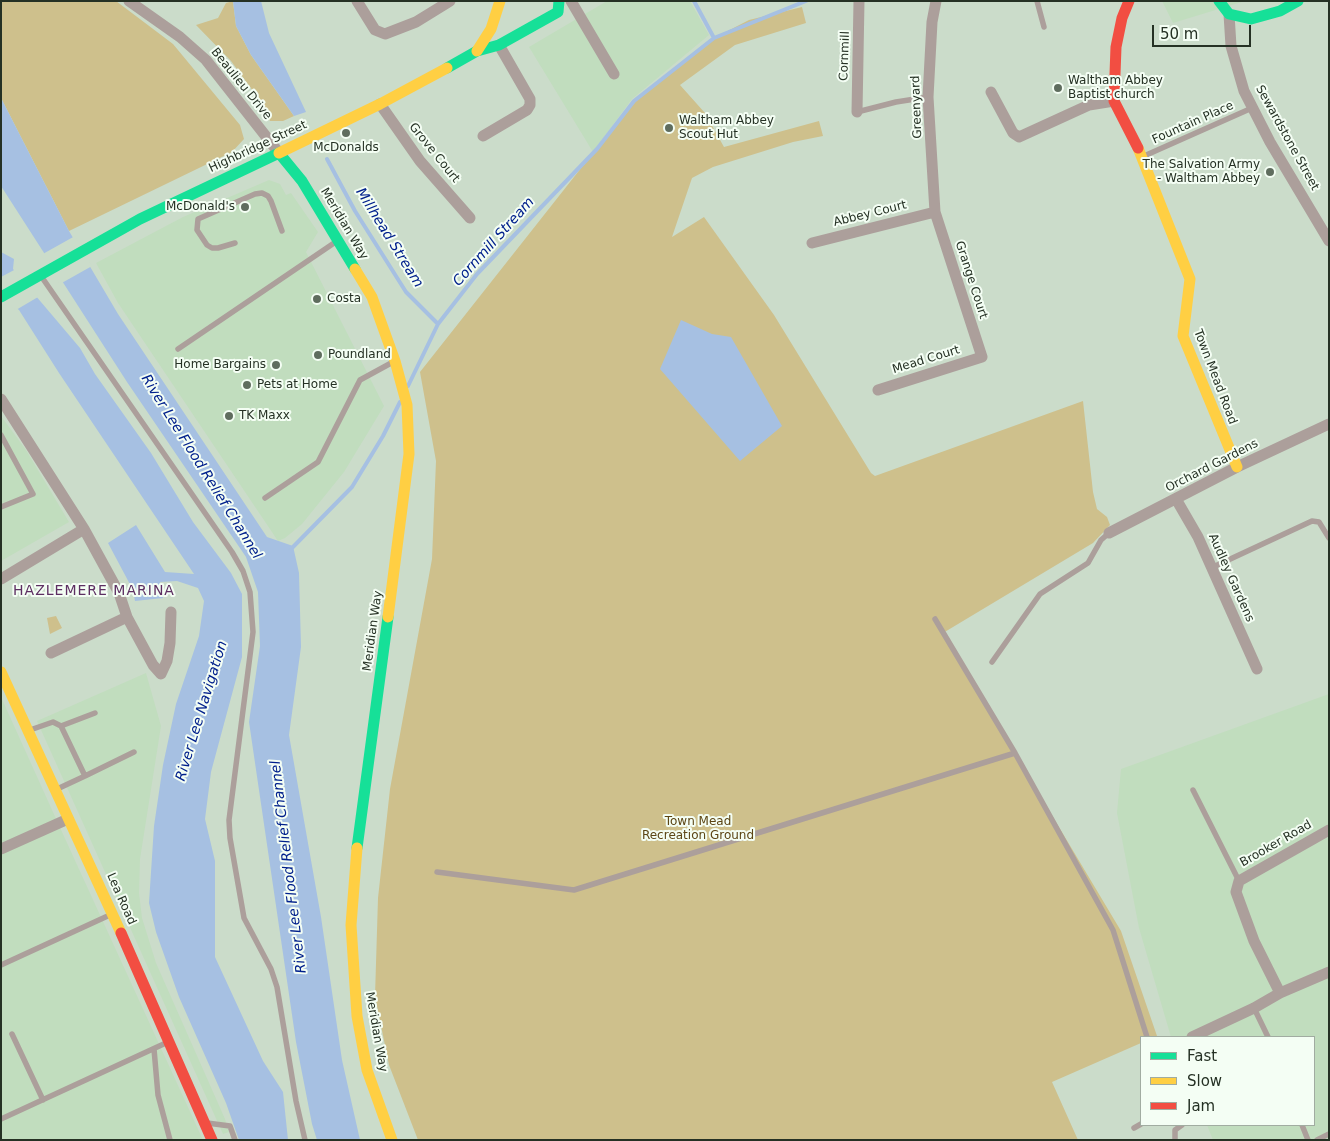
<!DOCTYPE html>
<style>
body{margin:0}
#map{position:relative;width:1330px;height:1141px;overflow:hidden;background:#cbdcca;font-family:"DejaVu Sans",sans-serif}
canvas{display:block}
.frame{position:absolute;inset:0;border:2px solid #253124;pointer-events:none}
.legend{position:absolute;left:1140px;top:1036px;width:175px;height:90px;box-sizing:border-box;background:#f4fef4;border:1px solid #a1aca1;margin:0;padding:6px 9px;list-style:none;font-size:15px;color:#253124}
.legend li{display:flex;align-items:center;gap:10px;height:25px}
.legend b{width:25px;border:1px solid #a1aca1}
.scale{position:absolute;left:1152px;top:25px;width:99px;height:22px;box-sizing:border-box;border:2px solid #253124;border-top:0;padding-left:6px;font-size:15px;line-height:18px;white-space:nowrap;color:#253124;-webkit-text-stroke:4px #f4fef4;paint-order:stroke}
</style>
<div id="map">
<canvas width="1330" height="1141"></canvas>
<div class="frame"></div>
<ul class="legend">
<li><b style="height:6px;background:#16e098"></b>Fast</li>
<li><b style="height:6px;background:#ffcf43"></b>Slow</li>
<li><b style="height:6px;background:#f24e42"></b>Jam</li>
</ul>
<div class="scale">50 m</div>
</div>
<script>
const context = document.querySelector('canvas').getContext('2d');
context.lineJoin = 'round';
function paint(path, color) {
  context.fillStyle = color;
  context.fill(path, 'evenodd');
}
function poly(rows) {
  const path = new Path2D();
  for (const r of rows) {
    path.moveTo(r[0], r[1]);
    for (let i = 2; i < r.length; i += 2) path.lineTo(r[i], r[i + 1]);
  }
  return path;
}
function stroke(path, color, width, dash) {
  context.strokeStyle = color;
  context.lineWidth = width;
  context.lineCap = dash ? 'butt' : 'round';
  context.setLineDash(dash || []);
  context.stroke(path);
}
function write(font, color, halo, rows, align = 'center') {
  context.font = font + ' "DejaVu Sans",sans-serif';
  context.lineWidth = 4;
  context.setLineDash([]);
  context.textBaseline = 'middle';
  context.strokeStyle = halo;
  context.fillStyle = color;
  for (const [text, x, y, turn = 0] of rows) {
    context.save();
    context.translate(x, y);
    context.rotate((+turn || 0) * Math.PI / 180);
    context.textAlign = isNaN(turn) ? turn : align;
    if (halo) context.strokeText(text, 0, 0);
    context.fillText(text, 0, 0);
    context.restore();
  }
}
paint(poly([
 [607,1,690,1,709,35,632,99,593,152,529,47],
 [1162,1,1245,1,1173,23],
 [269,180,280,184,286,195,291,193,318,232,306,252,384,406,344,472,302,524,285,538,278,541,118,303,96,263,183,217],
 [1,416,26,450,69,522,1,561],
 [146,673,161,726,140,859,139,893,142,918,156,963,225,1119,229,1132,223,1134,37,721],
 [1329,694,1329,1140,1213,1140,1207,1125,1314,1125,1314,1037,1171,1037,1139,928,1117,813,1121,769],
 [1,697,62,832,203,1140,1,1140]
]), '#c1ddbe');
paint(poly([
 [1,1,116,1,173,44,240,125,244,139,232,152,69,231,1,98],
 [233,1,236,26,251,55,294,116,283,121,270,121,253,91,231,61,196,25,218,18,226,3],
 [802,7,806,23,735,45,680,85,705,113,724,147,819,121,823,136,793,142,713,167,692,178,672,237,704,217,774,315,871,473,875,476,1083,401,1093,492,1097,509,1107,517,1110,525,1093,543,943,633,1121,931,1157,1036,1141,1037,1141,1043,1052,1082,1078,1140,418,1140,389,1065,375,996,378,898,390,789,432,559,436,461,420,372,634,101,714,38,749,20],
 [56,616,62,628,50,634,47,618]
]), '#cec08c');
paint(poly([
 [233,1,261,1,269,33,306,112,294,116,251,55,236,26],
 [1,98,69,231,118,314,267,537,293,546,299,573,301,647,289,735,321,917,342,1060,360,1140,317,1140,312,1124,296,1042,249,722,260,646,258,592,246,557,127,382,1,186],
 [1,252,14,259,13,269,80,348,95,374,151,453,193,522,231,573,242,594,242,657,211,772,205,819,215,861,215,957,263,1061,283,1092,288,1140,239,1140,226,1103,179,997,156,932,149,903,154,826,163,765,176,704,199,636,204,601,198,588,177,581,160,582,163,598,135,601,133,590,108,543,136,525,165,572,194,574,59,373,19,310,1,296],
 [681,320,712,334,731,337,782,426,740,461,660,369]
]), '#a6c0e2');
paint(poly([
 [75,236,92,266,60,284,41,255],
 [16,269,38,297,16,310,1,299,1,277]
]), '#cbdcca');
stroke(poly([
 [694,1,714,38],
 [327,159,355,211,406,292,438,324],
 [408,386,438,324,477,274,597,149,634,101,714,38,806,1],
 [291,549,352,487,383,436,400,402]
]), '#a6c0e2', 4);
stroke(poly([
 [1037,1,1044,27],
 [857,112,896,102,928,97],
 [1144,156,1252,108],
 [235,243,218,248,212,248,207,245,197,230,198,219,255,194,262,193,268,196,271,201,282,231],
 [41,276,232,552,243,571,250,592,253,632,229,820,230,838,244,918,271,969,277,987,296,1101,305,1140],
 [178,349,337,241],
 [1,435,33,494,1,507],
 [265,498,318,462,360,380,393,362],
 [1211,568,1312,521,1319,522,1329,538],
 [935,619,1015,753,1113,930,1147,1037],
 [992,662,1040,594,1088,563,1101,540,1109,533],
 [61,726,95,713],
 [30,730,53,722,61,726,85,776,134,752],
 [55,790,85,776],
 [1193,790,1239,881],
 [437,872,574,890,1015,753],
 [1,965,112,914],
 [1254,1008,1268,1037],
 [12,1034,43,1100],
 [154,1049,158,1095,170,1140],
 [1,1119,168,1042],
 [207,1123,230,1126,235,1140],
 [1302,1125,1308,1140],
 [1134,1128,1141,1124],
 [1175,1140,1175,1130,1182,1125],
 [1317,1140,1329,1134]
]), '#ac9f9b', 5.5);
stroke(poly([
 [129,1,180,37,206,60,279,153],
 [357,1,375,30,385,34,416,22,450,1],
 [571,1,614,74],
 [1229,14,1231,46,1244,91,1270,142,1329,241],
 [991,92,1013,133,1019,137,1089,105,1114,101],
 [380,104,420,161,470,218],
 [857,112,859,1],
 [483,136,527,110,530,105,530,99,499,45],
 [812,243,935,212],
 [878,390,982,357,935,212,928,97,932,22,936,1],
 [1,399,84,529,119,593,127,617,51,653],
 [1176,499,1198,537,1257,669],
 [1109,533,1237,467,1329,424],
 [1,579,84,529],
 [127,617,153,665,161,674,167,661,170,643,171,612],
 [1,849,68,819],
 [1280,993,1254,941,1236,892,1239,881,1329,830],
 [1192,1037,1254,1008,1280,993,1329,972]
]), '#ac9f9b', 11);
stroke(poly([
 [1219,1,1229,14,1251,19,1280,11,1298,1],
 [447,68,477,51,499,45,558,12,559,1],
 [1,297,140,219,279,153,302,181,355,269],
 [357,848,388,617]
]), '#16e098', 11);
stroke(poly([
 [477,51,491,29,500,1],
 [1138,148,1190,279,1183,336,1237,467],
 [279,153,380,104,447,68],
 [355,269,372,297,395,361,407,405,409,454,388,617],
 [1,672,121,933],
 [357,848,351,925,357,1016,367,1070,392,1140]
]), '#ffcf43', 11);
stroke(poly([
 [1129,1,1122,18,1116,47,1114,101,1138,148],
 [121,933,212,1140]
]), '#f24e42', 11);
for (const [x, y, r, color] of [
 [1058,88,5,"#5f6d5e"],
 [669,128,5,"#5f6d5e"],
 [346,133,5,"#5f6d5e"],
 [1270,172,5,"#5f6d5e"],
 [245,207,5,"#5f6d5e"],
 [317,299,5,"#5f6d5e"],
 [318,355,5,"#5f6d5e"],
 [276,365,5,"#5f6d5e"],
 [247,385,5,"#5f6d5e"],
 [229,416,5,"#5f6d5e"]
]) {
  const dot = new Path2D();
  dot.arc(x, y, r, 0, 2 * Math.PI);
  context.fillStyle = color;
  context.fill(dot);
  stroke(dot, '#f4fef4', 2);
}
write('12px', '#253124', '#f4fef4', [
 ["Cornmill",845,56,-88],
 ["Beaulieu Drive",241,84,51],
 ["Greenyard",917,107,-92],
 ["Fountain Place",1193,123,-24],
 ["Sewardstone Street",1287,138,61],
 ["Highbridge Street",258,147,-25],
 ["Grove Court",434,153,51],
 ["Abbey Court",870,214,-14],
 ["Meridian Way",344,224,59],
 ["Grange Court",971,280,72],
 ["Mead Court",926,360,-17],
 ["Town Mead Road",1215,377,69],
 ["Orchard Gardens",1212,466,-27],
 ["Audley Gardens",1231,578,66],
 ["Meridian Way",373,631,-82],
 ["Brooker Road",1276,844,-30],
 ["Lea Road",121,899,66],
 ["Meridian Way",376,1032,80]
]);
write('12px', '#253124', '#f4fef4', [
 ["Waltham Abbey",1068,81],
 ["Baptist church",1068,95],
 ["Waltham Abbey",679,121],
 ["Scout Hut",679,135],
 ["McDonalds",346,148,"center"],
 ["The Salvation Army",1260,165,"right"],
 ["- Waltham Abbey",1260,179,"right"],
 ["McDonald's",235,207,"right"],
 ["Costa",327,299],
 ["Poundland",328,355],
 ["Home Bargains",266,365,"right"],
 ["Pets at Home",257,385],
 ["TK Maxx",239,416]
], 'left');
write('12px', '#5c4514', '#f4fef4', [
 ["Town Mead",698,822],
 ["Recreation Ground",698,836]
]);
write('italic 14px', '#00208c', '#f4fef4', [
 ["Millhead Stream",389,238,58],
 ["Cornmill Stream",494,242,-48],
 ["River Lee Flood Relief Channel",201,467,58],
 ["River Lee Navigation",202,711,-73],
 ["River Lee Flood Relief Channel",289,867,-97]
]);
context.letterSpacing = '1px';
write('14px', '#5d2f62', '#f4fef4', [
 ["HAZLEMERE MARINA",94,591]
]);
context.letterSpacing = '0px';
</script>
